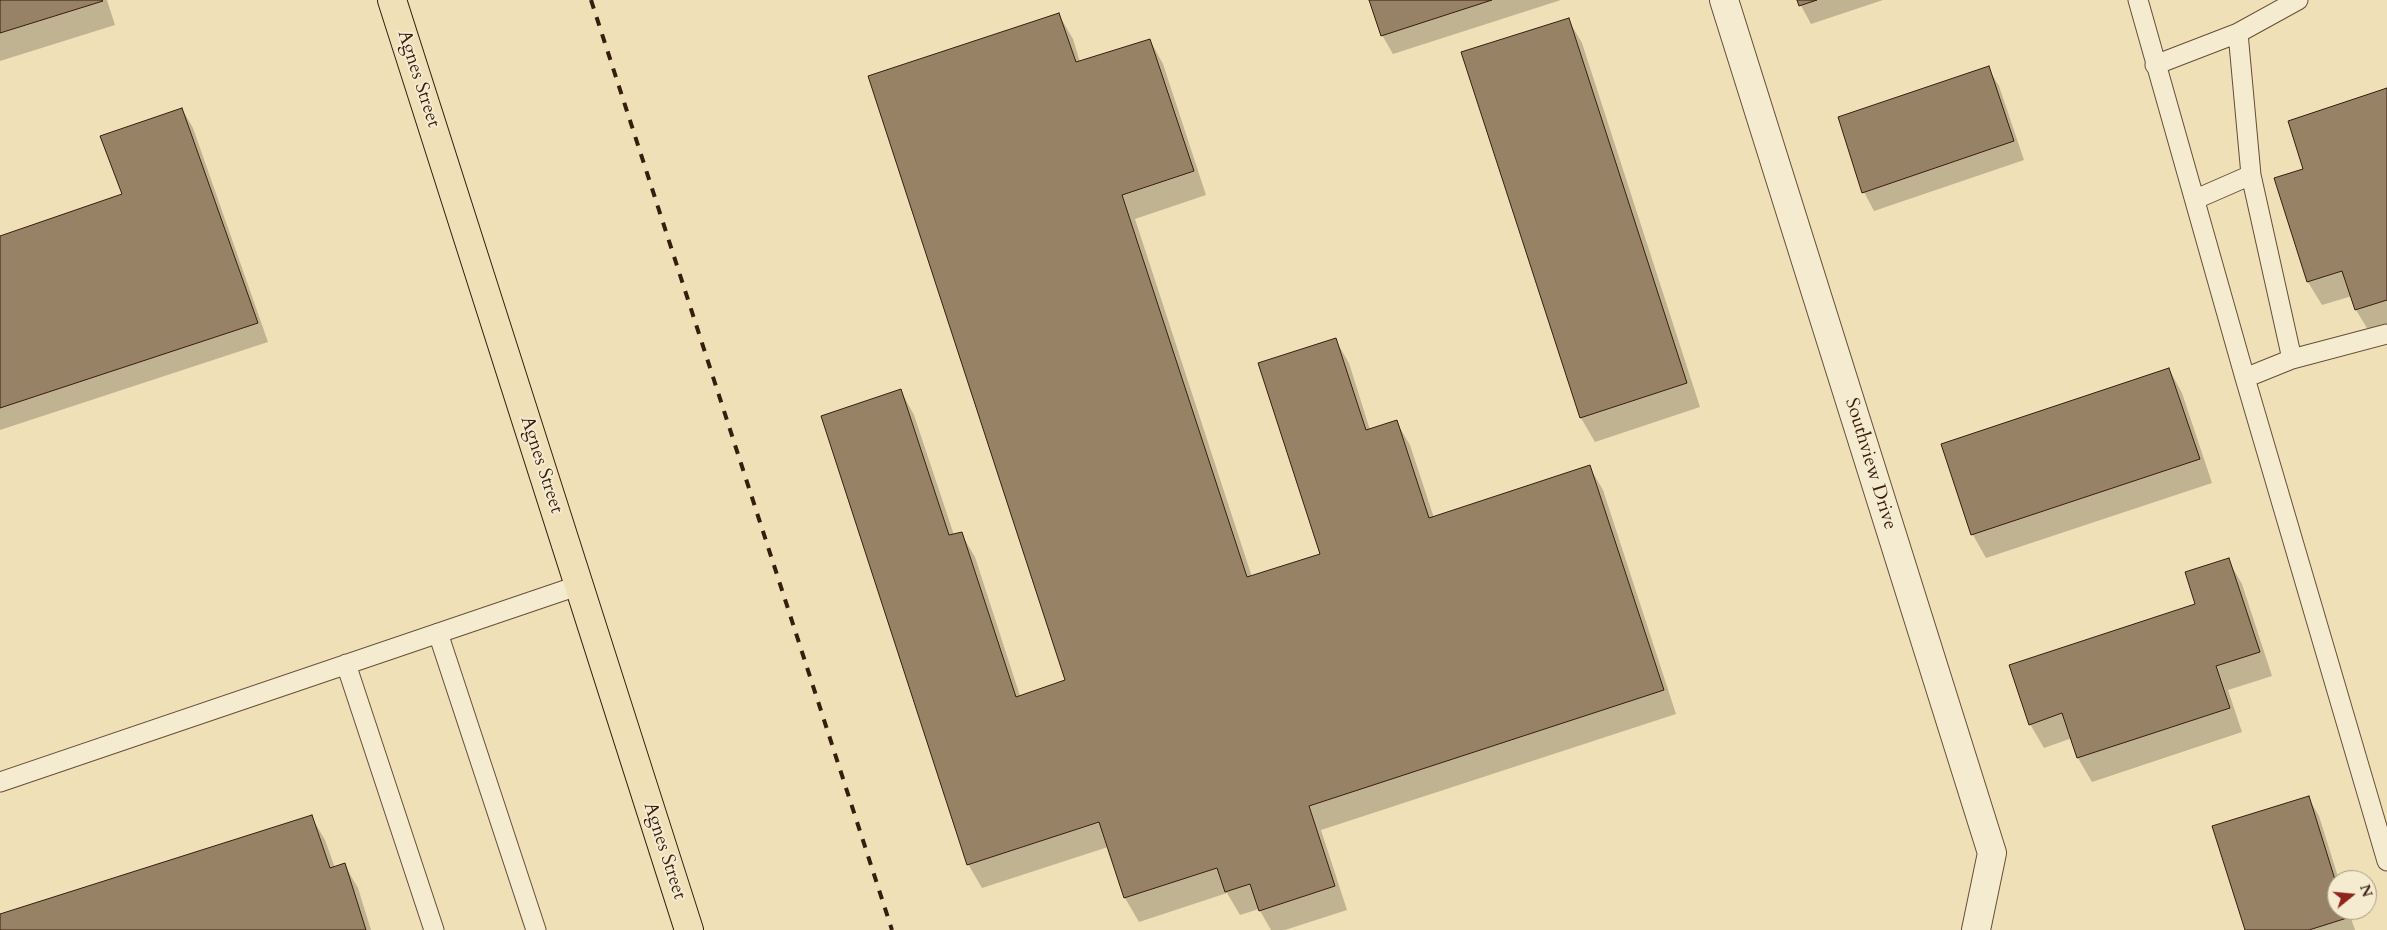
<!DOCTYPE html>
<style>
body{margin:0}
#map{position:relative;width:2387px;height:930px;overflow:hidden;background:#efe0b7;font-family:Cardo,serif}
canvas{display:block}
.north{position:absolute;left:2327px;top:870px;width:50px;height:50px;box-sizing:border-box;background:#f5ebd0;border:1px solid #a99983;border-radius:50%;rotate:73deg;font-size:14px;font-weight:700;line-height:20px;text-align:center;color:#381d0f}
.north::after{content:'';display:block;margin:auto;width:18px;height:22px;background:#8f2418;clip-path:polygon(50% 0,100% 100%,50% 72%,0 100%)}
</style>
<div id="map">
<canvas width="2387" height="930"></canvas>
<div class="north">N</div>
</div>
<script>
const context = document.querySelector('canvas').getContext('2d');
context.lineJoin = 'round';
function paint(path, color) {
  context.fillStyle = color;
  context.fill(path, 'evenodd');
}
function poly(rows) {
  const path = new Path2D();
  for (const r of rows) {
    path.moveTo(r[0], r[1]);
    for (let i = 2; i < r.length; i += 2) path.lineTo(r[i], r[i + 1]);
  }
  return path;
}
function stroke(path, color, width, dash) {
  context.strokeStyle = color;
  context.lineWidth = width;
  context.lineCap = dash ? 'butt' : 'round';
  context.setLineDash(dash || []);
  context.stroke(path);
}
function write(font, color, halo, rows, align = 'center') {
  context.font = font + ' Cardo,serif';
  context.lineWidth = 4;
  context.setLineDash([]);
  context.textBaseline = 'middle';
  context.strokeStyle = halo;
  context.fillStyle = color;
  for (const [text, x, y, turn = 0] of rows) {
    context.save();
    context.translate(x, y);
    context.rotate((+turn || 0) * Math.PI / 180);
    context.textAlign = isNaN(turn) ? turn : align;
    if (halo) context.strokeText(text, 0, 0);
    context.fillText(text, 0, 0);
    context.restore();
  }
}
paint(poly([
 [0,0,107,0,115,25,0,61],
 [1370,0,1561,0,1393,54,1382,35],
 [1798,0,1883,0,1811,24],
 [1059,15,1073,39,1080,62,1150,40,1163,64,1206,195,1135,219,1252,577,1321,554,1335,339,1349,363,1370,430,1396,421,1410,445,1434,518,1589,466,1603,490,1676,714,1321,830,1347,910,1285,930,1271,930,1259,909,1240,915,1227,893,1139,922,1125,898,1108,847,982,888,968,864,901,391,914,415,954,535,961,533,975,557,1020,696,1067,681],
 [1568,19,1582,43,1700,407,1595,442,1581,418,1463,53],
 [1988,68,1999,86,2024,160,1874,211,1864,192],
 [2387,90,2387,328,2370,333,2356,310,2352,296,2322,305,2308,282,2275,179,2305,170],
 [182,109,193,128,268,342,0,430,0,238,124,195],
 [2169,369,2182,393,2212,483,1986,558,1973,535,1943,445],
 [2228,560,2242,584,2272,676,2228,690,2242,732,2092,782,2078,758,2072,738,2044,748,2030,724,2197,605],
 [2308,797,2319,816,2339,880,2337,880,2337,910,2348,910,2355,930,2246,930],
 [311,816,325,840,335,868,344,864,358,888,371,930,0,930,0,916]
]), '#0003');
const building = poly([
 [0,0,102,0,103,1,0,33,0,0],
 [1369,0,1492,0,1381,36,1369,0],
 [1797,0,1817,0,1799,6,1797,0],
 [1059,13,1076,62,1150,39,1194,171,1122,195,1247,577,1320,554,1258,363,1336,338,1366,430,1397,420,1429,518,1590,465,1664,690,1309,806,1335,886,1259,911,1250,884,1225,892,1217,868,1124,898,1099,822,967,865,821,416,901,389,949,535,962,532,1016,697,1065,680,868,76,1059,13],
 [1569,18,1687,383,1580,418,1461,52,1569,18],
 [1989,66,2014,141,1862,193,1838,117,1989,66],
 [2387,88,2387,300,2355,310,2342,271,2307,282,2274,178,2303,169,2288,121,2387,88],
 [182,108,258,323,0,408,0,236,122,194,100,136,182,108],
 [2169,368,2200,459,1971,535,1941,444,2169,368],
 [2229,558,2260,652,2216,666,2230,708,2077,758,2062,713,2029,725,2009,665,2195,604,2185,572,2229,558],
 [2309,796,2337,886,2337,910,2345,910,2347,918,2309,930,2245,930,2212,826,2309,796],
 [312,815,330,868,345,863,366,930,0,930,0,914,312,815]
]);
paint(building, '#978266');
stroke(building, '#381d0f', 1);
const lane = poly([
 [2138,0,2245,378,2387,861],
 [2238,33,2251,175,2292,359,2387,334],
 [2155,65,2238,33,2298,0],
 [2196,199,2251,175],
 [2245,378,2292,359],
 [438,633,536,930],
 [346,664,434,930],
 [0,782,580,585]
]);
const street = poly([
 [1724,0,1992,853,1976,930]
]);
const primary = poly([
 [392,0,689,930]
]);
stroke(lane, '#664e39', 21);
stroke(street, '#664e39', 30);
stroke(primary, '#381d0f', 30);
stroke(lane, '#f5ebd0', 19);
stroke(street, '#f5ebd0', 28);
stroke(primary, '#efe0b7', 28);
stroke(poly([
 [591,0,892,930]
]), '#381d0f', 4, [9, 9]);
write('19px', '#381d0f', '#f5ebd0', [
 ["Agnes Street",418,79,72],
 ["Southview Drive",1870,464,73],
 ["Agnes Street",541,465,72],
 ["Agnes Street",664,851,72]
]);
</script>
